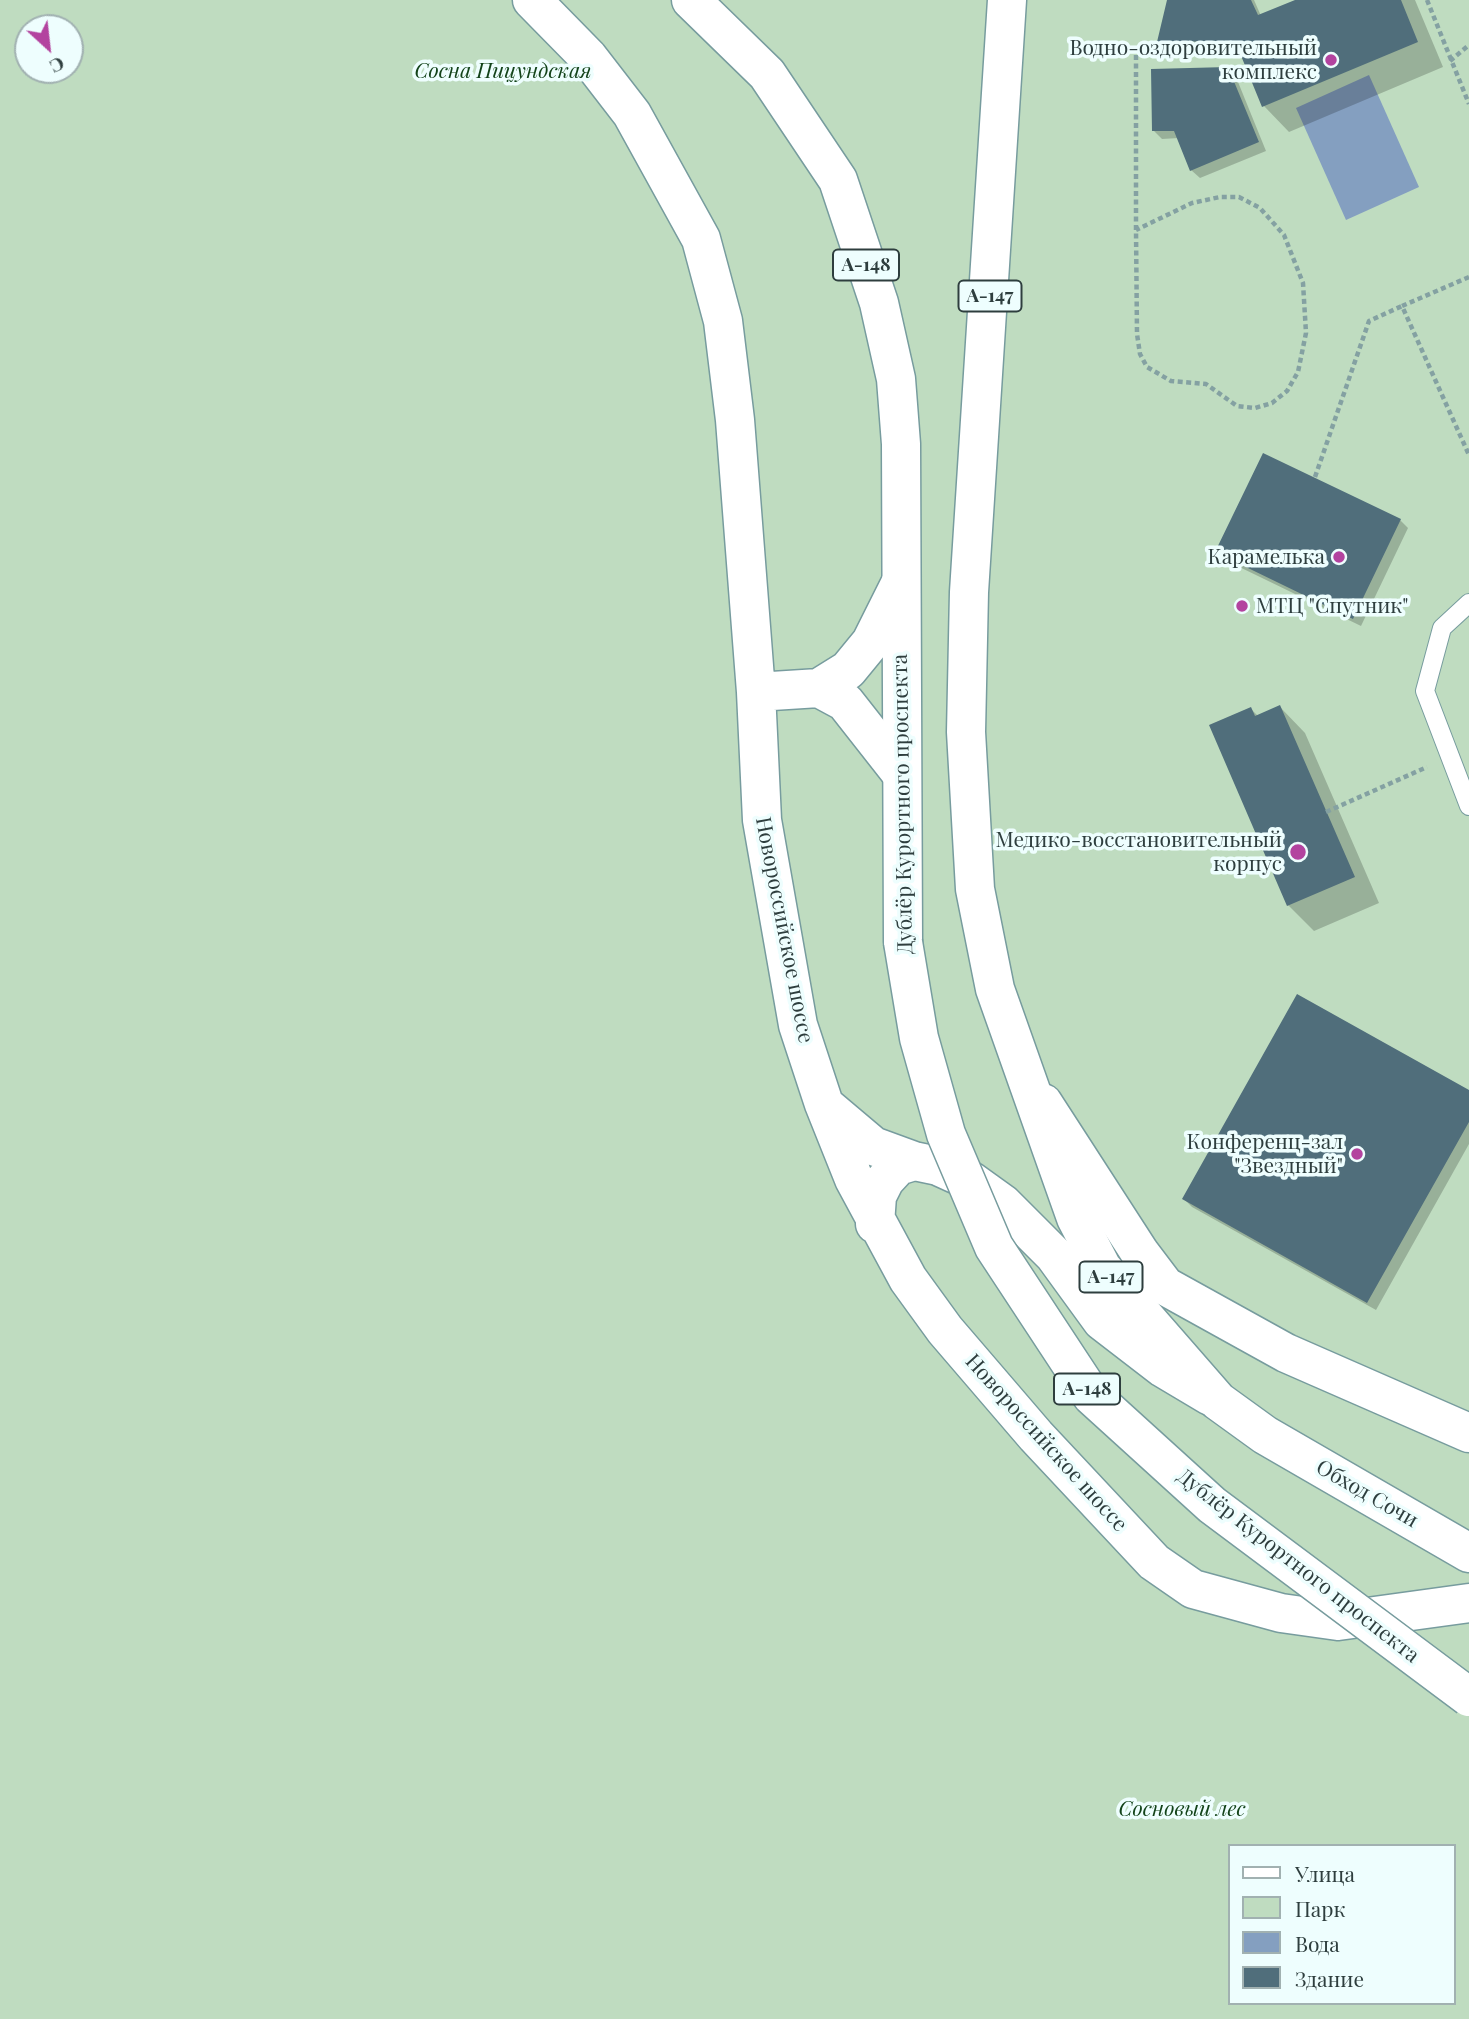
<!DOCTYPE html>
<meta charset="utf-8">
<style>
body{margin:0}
#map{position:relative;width:1469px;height:2019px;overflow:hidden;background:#cef6f7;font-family:"Playfair Display",serif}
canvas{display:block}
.legend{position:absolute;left:1228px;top:1844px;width:228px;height:161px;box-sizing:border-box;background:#eefefe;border:2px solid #a1b1b1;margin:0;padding:9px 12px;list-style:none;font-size:21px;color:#2e3e3e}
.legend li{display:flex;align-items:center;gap:14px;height:35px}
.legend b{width:35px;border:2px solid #a1b1b1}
.north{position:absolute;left:14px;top:14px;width:70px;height:70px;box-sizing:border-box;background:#eefefe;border:2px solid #a1b1b1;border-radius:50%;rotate:153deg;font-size:19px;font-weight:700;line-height:28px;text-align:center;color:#2e3e3e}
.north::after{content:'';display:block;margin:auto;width:24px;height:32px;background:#b3439f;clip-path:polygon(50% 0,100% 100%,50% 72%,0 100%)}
</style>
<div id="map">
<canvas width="1469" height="2019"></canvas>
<ul class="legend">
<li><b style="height:9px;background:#fff"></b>Улица</li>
<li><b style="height:19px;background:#bfdcc0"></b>Парк</li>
<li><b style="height:19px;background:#849fc0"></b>Вода</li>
<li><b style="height:19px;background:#506e7b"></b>Здание</li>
</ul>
<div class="north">С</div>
</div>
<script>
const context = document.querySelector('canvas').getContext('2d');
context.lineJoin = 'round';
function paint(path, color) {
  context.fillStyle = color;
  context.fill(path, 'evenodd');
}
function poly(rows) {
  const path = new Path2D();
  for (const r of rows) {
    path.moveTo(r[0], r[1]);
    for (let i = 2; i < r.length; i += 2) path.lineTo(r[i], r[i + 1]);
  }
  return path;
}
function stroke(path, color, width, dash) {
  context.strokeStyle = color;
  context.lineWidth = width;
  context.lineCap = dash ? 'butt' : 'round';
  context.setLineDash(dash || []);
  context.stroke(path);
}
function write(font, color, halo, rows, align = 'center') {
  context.font = font + ' "Playfair Display",serif';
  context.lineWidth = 7;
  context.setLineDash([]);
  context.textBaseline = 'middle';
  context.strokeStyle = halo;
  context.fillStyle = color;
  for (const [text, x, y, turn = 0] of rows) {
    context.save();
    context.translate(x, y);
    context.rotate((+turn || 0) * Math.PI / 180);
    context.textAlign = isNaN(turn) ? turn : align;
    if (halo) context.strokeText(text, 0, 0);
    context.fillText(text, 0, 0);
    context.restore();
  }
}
paint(poly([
 [0,0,1469,0,1469,2019,0,2019],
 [28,28,70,28,70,70,28,70],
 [1229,1846,1453,1846,1453,2003,1229,2003]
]), '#bfdcc0');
paint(poly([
 [1369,75,1419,187,1346,220,1296,108]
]), '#849fc0');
paint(poly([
 [1169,0,1254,0,1261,16,1298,0,1415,0,1443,67,1289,132,1264,106,1239,49,1166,49,1159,41],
 [1228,68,1236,77,1266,151,1200,178,1191,170,1179,138,1162,139,1154,131],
 [1400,520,1408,528,1361,626,1225,560,1217,552],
 [1280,707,1305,733,1379,903,1314,931,1288,905,1251,709,1258,716],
 [1469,1092,1469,1144,1376,1310,1192,1207,1184,1199]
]), '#0003');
paint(poly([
 [1167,0,1251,0,1258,15,1295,0,1401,0,1418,42,1262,107,1235,41,1157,42],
 [1228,67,1259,142,1190,171,1174,131,1152,131,1151,69],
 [1263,453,1401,519,1353,619,1215,552],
 [1280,705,1355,877,1287,906,1209,725,1251,707,1255,716],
 [1297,994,1469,1090,1469,1122,1367,1303,1182,1199]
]), '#506e7b');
const lane = poly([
 [1469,603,1442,628,1425,691,1469,806]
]);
const secondary = poly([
 [532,0,588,57,632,114,701,239,723,321,735,420,756,692,762,820,798,1025,824,1104,854,1179,908,1279,945,1330,1036,1436,1154,1562,1193,1589,1281,1613,1338,1621,1469,1603],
 [819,688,845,702,900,772],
 [756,692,819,688,848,670,871,642,900,584],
 [1043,1103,1140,1253,1165,1286,1286,1353,1469,1433],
 [828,1108,873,1146,914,1161],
 [875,1224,877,1196,885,1180,898,1166,914,1161,938,1166,971,1181,1003,1204,1054,1255,1102,1321,1163,1368,1210,1396]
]);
const highway = poly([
 [691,0,767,74,838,180,879,303,896,379,901,444,903,942],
 [1007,0,969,592,966,732,975,889,995,989,1076,1218,1102,1268,1218,1401,1265,1435,1469,1553]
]);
stroke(lane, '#779c9e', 20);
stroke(secondary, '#779c9e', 41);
stroke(highway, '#779c9e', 41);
stroke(poly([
 [1427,0,1469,104],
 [1136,55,1136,230,1137,334,1140,354,1147,367,1171,381,1206,384,1237,406,1255,408,1272,403,1287,391,1298,372,1306,333,1303,283,1284,235,1260,208,1239,197,1220,197,1192,203,1136,230],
 [1450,61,1469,45],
 [1469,277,1402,306,1469,455],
 [1315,477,1369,321,1402,306],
 [1326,812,1427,767]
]), '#84a1a2', 4.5, [5, 3.5]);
stroke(lane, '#fff', 18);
stroke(secondary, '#fff', 38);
stroke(highway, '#fff', 38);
const highwayBridge = poly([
 [903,942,919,1038,946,1134,994,1247,1092,1396,1212,1505,1469,1697]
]);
stroke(highwayBridge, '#779c9e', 41, []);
stroke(highwayBridge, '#fff', 38);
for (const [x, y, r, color] of [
 [1331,60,7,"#b3439f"],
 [1339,557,7,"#b3439f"],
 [1242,606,7,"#b3439f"],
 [1298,852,9,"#b3439f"],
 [1357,1154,7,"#b3439f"]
]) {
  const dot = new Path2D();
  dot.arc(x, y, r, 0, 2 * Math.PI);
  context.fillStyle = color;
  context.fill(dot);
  stroke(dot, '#eefefe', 2.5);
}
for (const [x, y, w] of [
 [866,265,66],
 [990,296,63],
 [1111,1277,63],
 [1087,1389,66]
]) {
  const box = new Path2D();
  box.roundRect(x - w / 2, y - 15.5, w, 31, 5);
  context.fillStyle = '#eefefe';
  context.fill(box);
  stroke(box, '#2e3e3e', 2);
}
write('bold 19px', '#2e3e3e', null, [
 ["А-148",866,265],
 ["А-147",990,296],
 ["А-147",1111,1277],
 ["А-148",1087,1389]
]);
write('21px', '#2e3e3e', '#eefefe', [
 ["Водно-оздоровительный",1317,48],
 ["комплекс",1317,72],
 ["Карамелька",1325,557],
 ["МТЦ \"Спутник\"",1256,606,"left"],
 ["Медико-восстановительный",1282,840],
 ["корпус",1282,864],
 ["Конференц-зал",1343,1142],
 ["\"Звездный\"",1343,1166]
], 'right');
write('italic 21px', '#124319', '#eefefe', [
 ["Сосна Пицундская",503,71],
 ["Сосновый лес",1182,1809]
]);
write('21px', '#2e3e3e', '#eefefe', [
 ["Дублёр Курортного проспекта",903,804,-91],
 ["Новороссийское шоссе",784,930,79],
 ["Новороссийское шоссе",1046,1443,48],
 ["Обход Сочи",1367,1494,30],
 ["Дублёр Курортного проспекта",1298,1566,38]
]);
</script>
